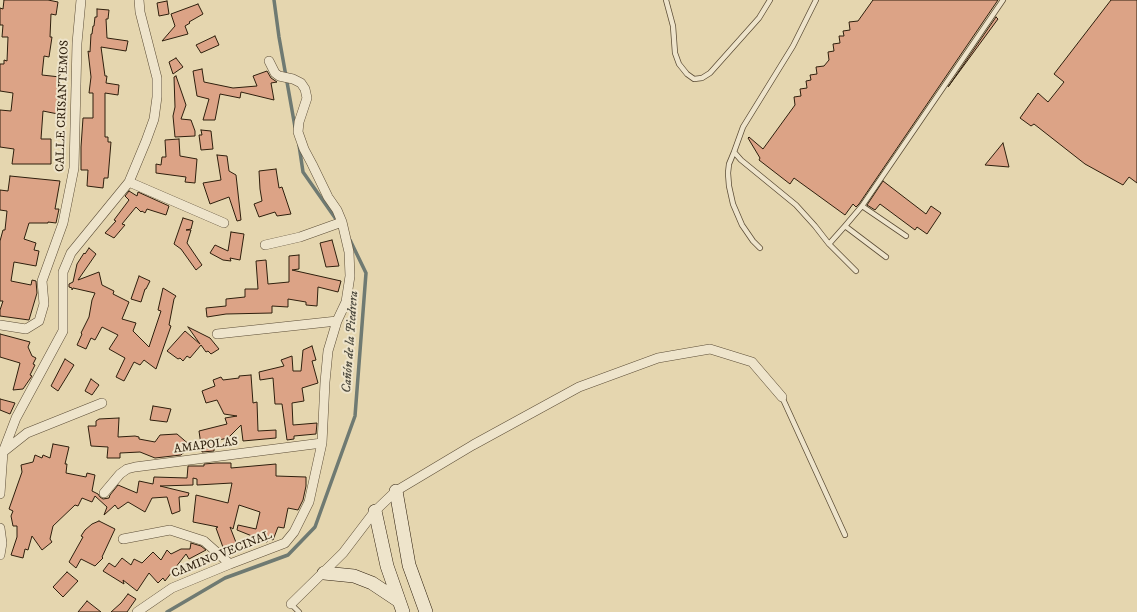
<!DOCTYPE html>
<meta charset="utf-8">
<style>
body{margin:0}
canvas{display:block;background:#e5d6af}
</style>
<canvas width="1137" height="612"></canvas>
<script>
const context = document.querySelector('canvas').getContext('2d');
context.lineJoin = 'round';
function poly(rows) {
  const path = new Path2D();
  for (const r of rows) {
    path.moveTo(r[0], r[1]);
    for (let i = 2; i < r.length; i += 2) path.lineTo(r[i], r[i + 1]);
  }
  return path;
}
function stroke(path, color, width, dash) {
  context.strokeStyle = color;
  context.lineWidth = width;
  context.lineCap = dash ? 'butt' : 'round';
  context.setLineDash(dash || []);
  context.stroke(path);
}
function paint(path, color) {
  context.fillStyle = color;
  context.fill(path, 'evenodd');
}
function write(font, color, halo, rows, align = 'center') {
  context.font = font + ' "IM FELL DW Pica",serif';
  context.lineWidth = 4;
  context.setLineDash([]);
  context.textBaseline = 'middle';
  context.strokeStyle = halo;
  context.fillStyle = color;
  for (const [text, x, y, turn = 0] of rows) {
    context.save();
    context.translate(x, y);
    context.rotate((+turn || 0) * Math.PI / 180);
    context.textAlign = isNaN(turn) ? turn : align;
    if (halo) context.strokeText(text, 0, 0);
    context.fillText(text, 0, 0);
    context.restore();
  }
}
stroke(poly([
 [274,0,279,37,295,127],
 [299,145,303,172,338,222],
 [167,612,225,578,288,555,315,527,355,416,366,273,350,240]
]), '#6f7a72', 3.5);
const building = poly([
 [4,0,48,0,58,2,56,15,51,14,50,37,52,37,49,57,44,56,42,75,60,77,58,114,43,111,41,139,51,139,51,164,12,164,14,149,0,147,0,110,11,111,13,93,0,91,0,64,4,64,4,60,7,61,8,37,2,37,3,25,0,25,0,8,3,9,4,0],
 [873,0,998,0,859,204,856,207,853,204,845,215,794,178,790,184,759,160,760,158,748,138,749,137,763,149,795,105,794,97,801,96,800,89,807,88,806,81,811,80,810,75,817,74,816,67,824,66,829,60,828,52,834,51,833,44,840,43,839,36,844,36,843,31,850,30,849,22,858,21,873,0],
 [1111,0,1137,0,1137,183,1129,177,1123,185,1085,164,1034,124,1031,126,1020,118,1038,93,1048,102,1064,82,1054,74,1111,0],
 [167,1,169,14,159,16,157,3,167,1],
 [198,4,203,14,189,22,190,23,185,26,188,34,162,41,175,26,171,14,198,4],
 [97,9,109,10,108,19,106,19,107,38,128,41,126,51,101,47,105,76,107,76,106,83,119,85,118,95,105,93,105,137,108,137,108,142,111,142,108,178,104,178,103,188,87,186,88,170,81,170,81,147,83,118,93,118,93,93,89,93,91,77,88,51,90,52,91,34,92,34,93,26,94,26,95,17,97,17,97,9],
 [996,17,998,19,948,87,996,17],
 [215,36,219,45,201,53,196,45,215,36],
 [176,58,183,67,173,74,169,62,176,58],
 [202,69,204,82,233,88,257,86,253,76,267,71,271,78,277,82,271,83,274,100,241,92,240,98,220,94,215,120,203,120,209,99,197,96,193,71,202,69],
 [176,76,186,105,181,119,191,120,195,131,195,136,175,137,173,116,175,107,174,77,176,76],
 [201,130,211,131,213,149,201,150,199,135,202,135,201,130],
 [179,139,180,156,197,159,195,183,185,182,186,177,156,173,156,164,161,165,162,157,166,157,165,140,179,139],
 [1003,143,1009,167,985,165,1003,143],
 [217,155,227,156,229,171,236,175,241,220,237,221,229,197,210,204,203,183,221,180,217,155],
 [276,169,279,188,282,187,291,214,277,216,275,212,259,217,254,204,262,201,260,189,259,171,276,169],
 [10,176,60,181,55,209,59,209,56,223,48,222,48,223,29,223,24,239,36,243,34,250,39,251,36,266,14,262,11,281,31,285,32,280,36,281,37,293,29,320,0,316,0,310,3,301,0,301,0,241,3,230,5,230,7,211,0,210,0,190,8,191,10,176],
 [883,181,926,214,931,206,941,213,927,234,917,227,915,230,880,204,875,210,867,205,883,181],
 [129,191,137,196,138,192,169,206,166,215,147,209,145,213,142,211,141,212,136,207,122,224,125,225,114,238,105,233,116,221,114,220,129,200,125,196,129,191],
 [183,218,193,221,191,229,186,230,191,230,187,243,202,265,196,270,181,249,174,244,183,218],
 [231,232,244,234,240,260,230,258,231,261,223,260,210,253,215,245,228,251,231,232],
 [332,240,339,266,326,267,320,243,332,240],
 [89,248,96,254,78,280,99,272,102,285,114,291,113,294,129,302,122,319,136,323,133,331,149,347,161,311,158,310,163,288,176,296,174,299,169,325,171,326,156,369,144,360,140,365,134,362,124,381,116,377,125,358,109,349,118,335,102,327,95,340,91,338,86,349,77,345,82,334,81,333,89,317,92,300,95,293,73,288,72,290,72,288,69,287,69,284,73,282,77,264,84,253,85,254,89,248],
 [299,255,299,269,292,270,341,281,338,292,318,287,317,306,306,305,306,302,288,299,288,307,272,306,272,313,226,314,207,317,206,308,226,306,226,299,245,297,245,289,258,289,256,261,266,260,268,284,289,282,289,256,299,255],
 [139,276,150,281,146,289,145,289,141,302,131,299,139,276],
 [188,327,210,338,219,349,211,354,208,351,206,352,201,345,190,358,187,356,183,361,180,358,178,359,167,351,185,331,200,344,188,327],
 [0,334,30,342,28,347,32,356,36,358,33,364,35,365,30,375,32,376,23,389,13,390,20,363,0,357,0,334],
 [312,346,316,360,312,361,318,383,302,388,304,401,292,403,293,425,317,423,316,434,294,436,294,439,287,440,282,404,275,404,273,378,260,380,259,372,284,366,281,360,292,356,293,371,301,371,303,350,312,346],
 [65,359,74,365,58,391,51,386,65,359],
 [251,375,253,403,257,402,258,431,276,430,276,438,243,441,241,425,228,438,214,441,214,451,202,452,199,431,227,424,225,418,237,416,224,414,217,400,206,403,202,391,215,386,213,380,221,377,223,380,239,378,239,376,251,375],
 [91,379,99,385,92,395,85,391,91,379],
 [0,399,15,403,10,414,0,410,0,399],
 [153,406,171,409,167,422,150,420,153,406],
 [119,418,118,437,135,436,139,437,139,439,155,442,160,435,177,434,191,446,181,455,155,458,140,452,120,453,120,458,107,458,108,447,91,446,88,426,96,426,96,421,99,419,119,418],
 [53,444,69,447,65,464,67,464,66,473,86,477,87,473,95,475,92,491,98,494,100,497,103,499,109,498,110,495,118,485,137,493,139,481,153,484,154,477,187,478,188,466,204,466,204,464,216,463,231,463,231,468,276,464,276,476,306,477,306,486,303,500,298,510,288,508,284,528,278,527,273,540,269,538,267,542,237,530,238,525,256,529,260,512,239,505,233,529,230,527,237,545,224,550,216,528,218,527,193,522,196,495,228,503,232,483,197,485,197,479,193,478,193,485,160,486,189,493,188,496,179,497,180,511,172,514,167,497,152,498,145,512,128,502,118,509,115,505,104,515,107,507,95,496,92,502,82,498,78,506,75,505,53,526,50,539,52,542,42,550,32,536,28,550,25,549,23,558,11,555,17,537,17,526,13,526,11,516,13,511,9,509,22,472,21,465,33,462,35,455,42,458,43,455,50,458,53,444],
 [99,521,115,529,102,557,103,558,95,566,81,559,76,568,69,562,83,537,81,536,85,530,92,524,99,521],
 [191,543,201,546,206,550,189,559,186,554,165,581,163,578,158,583,149,573,137,591,123,580,124,584,103,571,109,563,115,567,122,558,131,565,134,559,142,563,153,552,161,560,167,550,171,554,181,549,190,549,191,543],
 [67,572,78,581,63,597,53,587,67,572],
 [128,594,136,599,127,612,111,612,121,603,128,594],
 [87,601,101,612,78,612,87,601]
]);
paint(building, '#dca386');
stroke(building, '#2e1f0d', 1);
const lane = poly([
 [666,0,673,26,675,53,679,64,687,74,694,79,702,78,710,73,759,18,770,0],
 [816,0,793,46,743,127,734,152,741,160,796,205,815,226,829,244,856,271],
 [734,152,729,164,728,173,729,186,733,204,742,225,753,241,760,248],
 [862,206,906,236],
 [845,226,862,206,1003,0],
 [829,244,845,226,886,257],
 [782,397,845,535],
 [291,604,299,612]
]);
const street = poly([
 [129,182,224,223],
 [265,245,300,237,342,222],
 [0,325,26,329,39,321,44,304,42,281,63,223,74,168,77,43,81,0],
 [217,334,337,321],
 [3,452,27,433,102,403],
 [104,493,120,474,127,469,135,467,322,443],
 [0,494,3,452,16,418,63,331,63,272,71,253,129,182,146,141,154,119,157,97,157,78,140,12,139,0],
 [0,528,2,543,0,555],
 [123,539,170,530,204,541,230,564],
 [291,604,343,553,375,511,396,491,473,445,579,387,658,358,710,349,752,362,782,397],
 [137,612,172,588,230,564,285,543,294,532,309,502,322,443,325,382,328,351,337,321,346,302,350,276,349,252,342,222,337,210,328,197,312,164,304,149,298,132,299,122,307,98,305,89,301,83,293,79,279,76,275,73,269,61]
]);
const secondary = poly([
 [396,491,409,565,426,612],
 [375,511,387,566,403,612],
 [324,573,354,576,372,583,399,601]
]);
stroke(lane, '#5c4d36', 6);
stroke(street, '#5c4d36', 10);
stroke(secondary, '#2e1f0d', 14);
stroke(lane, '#eee4cb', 4.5);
stroke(street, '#eee4cb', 9);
stroke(secondary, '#eee4cb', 13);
write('12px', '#2e1f0d', '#eee4cb', [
 ["CALLE CRISANTEMOS",63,106,-88],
 ["AMAPOLAS",206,446,-7],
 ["CAMINO VECINAL",222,555,-22]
]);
write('italic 13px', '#4f4c40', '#eee4cb', [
 ["Cañón de la Piedrera",351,342,-86]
]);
</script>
